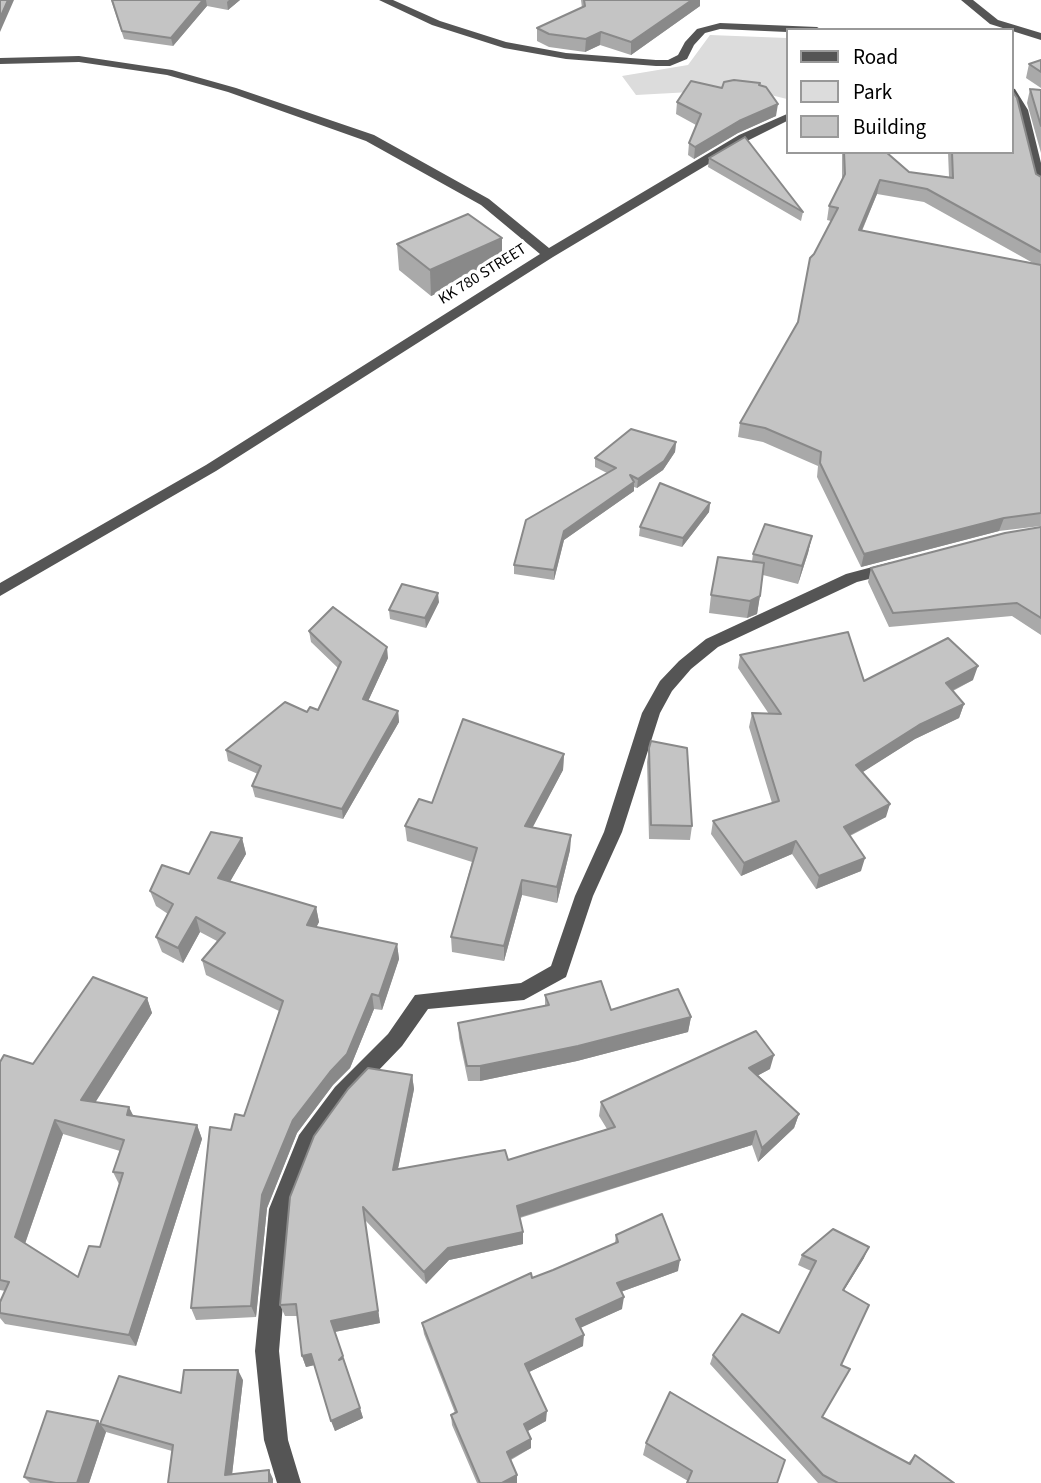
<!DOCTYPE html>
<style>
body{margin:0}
#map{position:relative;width:1041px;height:1483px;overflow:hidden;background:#fff;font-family:"Source Sans 3",sans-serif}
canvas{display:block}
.legend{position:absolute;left:786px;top:28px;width:228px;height:126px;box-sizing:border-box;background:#fff;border:2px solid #999;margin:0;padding:9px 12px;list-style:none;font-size:21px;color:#000}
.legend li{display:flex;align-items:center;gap:14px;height:35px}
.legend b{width:35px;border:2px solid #999}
</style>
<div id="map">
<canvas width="1041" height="1483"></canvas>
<ul class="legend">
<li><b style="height:9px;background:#555"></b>Road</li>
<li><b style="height:19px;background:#dcdcdc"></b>Park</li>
<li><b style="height:19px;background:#c4c4c4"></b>Building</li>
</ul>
</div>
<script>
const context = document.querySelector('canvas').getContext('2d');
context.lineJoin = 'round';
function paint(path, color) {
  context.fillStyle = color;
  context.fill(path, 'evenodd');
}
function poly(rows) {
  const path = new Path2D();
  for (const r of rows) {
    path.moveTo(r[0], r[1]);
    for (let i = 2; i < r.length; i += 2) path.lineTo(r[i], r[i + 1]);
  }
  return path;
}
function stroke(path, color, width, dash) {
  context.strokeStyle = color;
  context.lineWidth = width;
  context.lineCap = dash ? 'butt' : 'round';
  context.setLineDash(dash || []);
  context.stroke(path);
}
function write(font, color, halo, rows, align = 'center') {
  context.font = font + ' "Source Sans 3",sans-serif';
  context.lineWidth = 7;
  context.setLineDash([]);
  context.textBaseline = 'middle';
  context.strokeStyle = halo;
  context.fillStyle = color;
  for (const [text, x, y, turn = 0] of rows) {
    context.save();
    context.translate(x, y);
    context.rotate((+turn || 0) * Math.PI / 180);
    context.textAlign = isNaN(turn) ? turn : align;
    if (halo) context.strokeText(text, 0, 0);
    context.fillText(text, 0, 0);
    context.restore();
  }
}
paint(poly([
 [710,35,787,38,787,99,746,89,636,95,622,76,688,65]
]), '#dcdcdc');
paint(poly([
 [379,0,393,0,440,21,506,42,566,53,656,60,668,60,678,55,685,42,697,29,720,23,817,27,822,30,787,30,787,32,720,29,705,33,694,45,687,59,670,66,656,66,566,59,504,48,432,25,379,0],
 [961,0,973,0,998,20,1041,33,1041,40,990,24,961,0],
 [79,56,172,70,236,88,374,135,489,199,549,248,739,135,787,114,787,121,747,141,553,257,216,471,0,596,0,583,206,465,540,254,481,205,366,141,228,92,167,75,79,62,0,64,0,58,79,56],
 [1011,88,1015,89,1028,110,1041,163,1041,191,1035,187,1016,110,1011,101,1011,88],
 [891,562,899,568,897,572,857,582,718,647,691,669,672,691,660,713,622,832,593,896,566,977,524,1000,428,1009,402,1046,349,1101,315,1148,291,1209,279,1351,288,1440,301,1483,277,1483,264,1440,255,1351,269,1209,299,1135,335,1087,388,1034,415,995,521,983,551,966,575,896,604,832,642,713,660,681,679,661,706,639,846,574,891,562]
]), '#555');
paint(poly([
 [111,0,240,0,228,10,207,6,173,46,124,39],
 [581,0,700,0,700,6,631,55,600,45,585,52,549,47,537,41,537,28,582,8],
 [1041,60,1041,88,1026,78,1029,64],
 [759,85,776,116,738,133,694,159,688,155,689,143,696,125,676,114,677,102,722,88],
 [1030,89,1041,90,1041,153,1027,103],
 [842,152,886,152,909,172,949,177,948,152,1011,152,1041,177,1041,526,999,531,861,567,817,477,818,466,763,442,738,437,740,423,798,322,814,254,831,221,827,220,829,206,842,180],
 [877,194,924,202,1033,263,862,231],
 [709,158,803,212,801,221,708,167],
 [397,244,502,264,431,296,399,270],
 [676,442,675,452,663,470,637,488,634,487,634,491,564,540,554,580,514,574,514,565,607,473,595,467,595,458],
 [710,503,709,512,682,547,639,536,640,527],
 [1041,527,1041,635,1012,616,889,627,868,582,871,568],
 [812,536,808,553,798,584,763,575,757,614,747,618,709,613,711,595,752,561,753,554],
 [439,602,426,628,390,619,389,610],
 [309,631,388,658,368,701,398,711,399,722,343,819,255,797,252,786,258,774,228,761,226,750,307,712,318,710,338,668,311,642],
 [740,655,864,681,973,680,953,691,964,704,959,718,915,739,862,772,886,817,850,836,861,871,816,889,792,854,741,876,711,834,713,821,772,803,749,727,752,713,769,714,738,668],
 [649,748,692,826,690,840,649,839,647,762],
 [564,754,563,770,532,827,571,835,570,850,557,903,522,895,504,961,452,952,451,937,472,862,407,841,405,826,432,803],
 [242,838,246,854,230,881,316,907,319,922,316,927,397,944,399,959,382,1010,374,1009,350,1068,333,1085,297,1133,267,1208,256,1317,196,1320,191,1308,231,1130,244,1116,279,1011,206,975,202,960,217,941,200,932,183,963,162,952,156,937,168,914,156,906,150,891,189,874],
 [545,995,611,1010,691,1017,688,1032,577,1061,480,1081,468,1081,459,1038,458,1023,545,1006],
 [147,998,152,1013,95,1102,133,1116,197,1125,202,1139,136,1346,5,1324,0,1318,0,1302,5,1291,0,1290,0,1062,33,1064],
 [63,1134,120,1151,113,1172,119,1184,100,1247,78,1277,25,1244],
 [770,1069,758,1075,799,1114,794,1128,758,1162,752,1145,520,1218,523,1244,449,1260,426,1284,365,1220,380,1323,335,1332,363,1418,335,1431,314,1365,306,1367,302,1356,297,1316,285,1316,280,1305,412,1075,414,1089,398,1169,508,1160,607,1129,599,1116,601,1102],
 [616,1235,678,1271,621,1292,622,1309,581,1327,583,1346,529,1372,546,1421,528,1431,531,1448,511,1460,517,1475,517,1483,477,1483,452,1425,451,1415,455,1413,424,1334,422,1323,553,1270,615,1243],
 [802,1255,864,1258,844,1290,841,1365,822,1417,908,1463,915,1455,954,1483,818,1483,710,1364,713,1355,779,1333,811,1271,798,1265],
 [243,1380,232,1475,273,1479,168,1483,172,1451,106,1432,89,1483,30,1483,24,1477,100,1423,181,1393],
 [646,1443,785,1460,688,1481,643,1455]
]), '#a9a9a9');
paint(poly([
 [8,0,14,0,0,32,0,18],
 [203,0,206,0,207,6,173,46,171,38],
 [229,0,240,0,228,10,227,2],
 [692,0,700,0,700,6,631,55,631,42],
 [601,32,600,45,585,52,586,39],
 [778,104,776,116,738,133,694,159,695,147,739,121],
 [880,180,877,194,856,244,859,230],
 [502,238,502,264,431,296,430,270],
 [676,442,675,452,663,470,637,488,638,479],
 [634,482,634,491,564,540,554,580,554,570,564,531],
 [710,503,709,512,682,547,683,538],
 [1004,518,999,531,861,567,864,554],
 [812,536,808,553,798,584,802,566],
 [438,593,439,602,426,628,425,618],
 [760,596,757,614,747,618,750,601],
 [387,647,388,658,364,710,363,699],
 [978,666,973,680,941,696,946,683],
 [964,704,959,718,915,739,852,779,856,765,919,725],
 [398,711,399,722,343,819,342,809],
 [564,754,563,770,525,842,525,826],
 [890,804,886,817,840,840,844,827],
 [571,835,570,850,557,903,557,887],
 [242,838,246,854,223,894,218,878],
 [796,841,792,854,741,876,744,863],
 [865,858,861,871,816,889,819,876],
 [522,880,522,895,504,961,504,946],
 [316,907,319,922,310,940,307,925],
 [196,917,200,932,183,963,178,948],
 [397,944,399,959,382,1010,379,996],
 [372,994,374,1009,350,1068,333,1085,297,1133,267,1208,256,1317,251,1306,262,1195,293,1120],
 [147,998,152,1013,88,1114,81,1100],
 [691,1017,688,1032,577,1061,480,1081,480,1066],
 [774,1055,770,1069,746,1082,749,1068],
 [412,1075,414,1089,395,1183,393,1170],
 [129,1107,136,1121,127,1115],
 [799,1114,794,1128,758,1162,762,1148],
 [55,1120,63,1134,23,1249,15,1237],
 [197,1125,202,1139,136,1346,129,1335],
 [756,1131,752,1145,517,1218,517,1206],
 [363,1207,380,1323,334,1332,331,1321],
 [523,1232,523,1244,449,1260,426,1284,424,1272,448,1248],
 [869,1247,864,1258,838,1300,843,1290],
 [680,1260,678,1271,615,1294,617,1283],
 [624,1297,622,1309,576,1330,576,1319],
 [584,1335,583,1346,525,1374,525,1364],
 [311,1354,315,1365,306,1367,302,1356],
 [238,1370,243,1380,231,1483,225,1475],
 [360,1408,363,1418,335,1431,331,1421],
 [547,1411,546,1421,524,1433,524,1424],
 [98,1421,106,1432,89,1483,77,1483],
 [531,1439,531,1448,507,1461,507,1452],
 [269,1470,273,1479,273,1483,269,1483],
 [517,1475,517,1483,502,1483]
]), '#898989');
const building = poly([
 [0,0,8,0,0,18,0,0],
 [112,0,203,0,171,38,122,31,112,0],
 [584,0,692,0,631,42,601,32,586,39,549,34,537,28,585,6,584,0],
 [1041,60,1041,72,1029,64,1041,60],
 [734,80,760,83,759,85,766,87,778,104,739,121,695,147,689,143,701,114,677,102,691,81,722,88,724,82,734,80],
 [1011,89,1017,98,1036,174,1041,177,1041,252,927,189,880,180,859,230,1041,265,1041,513,1004,518,864,554,820,463,821,452,765,428,740,423,798,322,810,258,814,254,838,208,829,206,845,174,844,152,886,152,909,172,953,178,952,152,1011,152,1011,89],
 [1030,89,1041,90,1041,126,1030,89],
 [745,137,803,212,709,158,745,137],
 [468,214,502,238,430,270,397,244,468,214],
 [631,429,676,442,664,461,638,479,630,475,634,482,564,531,554,570,514,565,526,520,616,468,595,458,631,429],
 [660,483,710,503,683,538,640,527,660,483],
 [765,524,812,536,802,566,753,554,765,524],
 [1041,527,1041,618,1017,603,893,613,871,568,1005,533,1041,527],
 [718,557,764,563,760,596,750,601,711,595,718,557],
 [402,584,438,593,425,618,389,610,402,584],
 [333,607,387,647,363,699,398,711,342,809,252,786,261,766,226,750,285,702,307,712,310,707,318,710,341,662,309,631,333,607],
 [848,632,864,681,948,638,978,666,946,683,964,704,919,725,856,765,890,804,844,827,865,858,819,876,796,841,744,863,713,821,779,801,752,713,781,714,740,655,848,632],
 [463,719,564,754,525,826,571,835,557,887,522,880,504,946,451,937,477,848,405,826,419,799,432,803,463,719],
 [651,741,687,748,692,826,651,825,649,748,651,741],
 [211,832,242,838,218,878,316,907,307,925,397,944,379,996,372,994,347,1054,330,1072,293,1120,262,1195,251,1306,191,1308,210,1127,231,1130,235,1114,244,1116,283,1001,202,960,225,933,196,917,178,948,156,937,173,904,150,891,162,865,189,874,211,832],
 [93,977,147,998,81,1100,129,1107,127,1115,197,1125,129,1335,0,1313,0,1302,9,1282,0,1280,0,1062,4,1055,33,1064,93,977],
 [55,1120,124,1140,113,1172,123,1173,100,1247,89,1246,78,1277,15,1237,55,1120],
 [601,981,611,1010,678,989,691,1017,578,1046,480,1066,467,1066,458,1023,549,1005,545,995,601,981],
 [756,1031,774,1055,749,1068,799,1114,762,1148,756,1131,517,1206,523,1232,448,1248,424,1272,363,1207,378,1311,331,1321,343,1356,339,1360,343,1358,360,1408,331,1421,311,1354,302,1356,296,1304,280,1305,290,1197,314,1136,348,1089,368,1068,412,1075,393,1170,505,1150,508,1160,615,1127,601,1102,756,1031],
 [662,1214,680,1260,617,1283,624,1297,576,1319,584,1335,525,1364,547,1411,524,1424,531,1439,507,1452,517,1475,502,1483,480,1483,451,1415,457,1412,422,1323,531,1273,532,1278,553,1270,618,1242,616,1235,662,1214],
 [833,1229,869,1247,843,1290,869,1305,841,1365,850,1369,822,1417,910,1464,915,1455,954,1483,838,1483,823,1475,713,1355,742,1314,779,1333,816,1261,802,1255,833,1229],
 [184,1370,238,1370,225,1475,269,1470,269,1483,168,1483,173,1445,100,1424,119,1376,181,1393,184,1370],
 [670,1392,785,1460,777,1483,687,1483,692,1471,646,1443,670,1392],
 [47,1411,98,1421,77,1483,56,1483,24,1477,47,1411]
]);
paint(building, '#c4c4c4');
stroke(building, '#898989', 2);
write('16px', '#000', '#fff', [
 ["KK 780 STREET",483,275,-32]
]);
</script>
